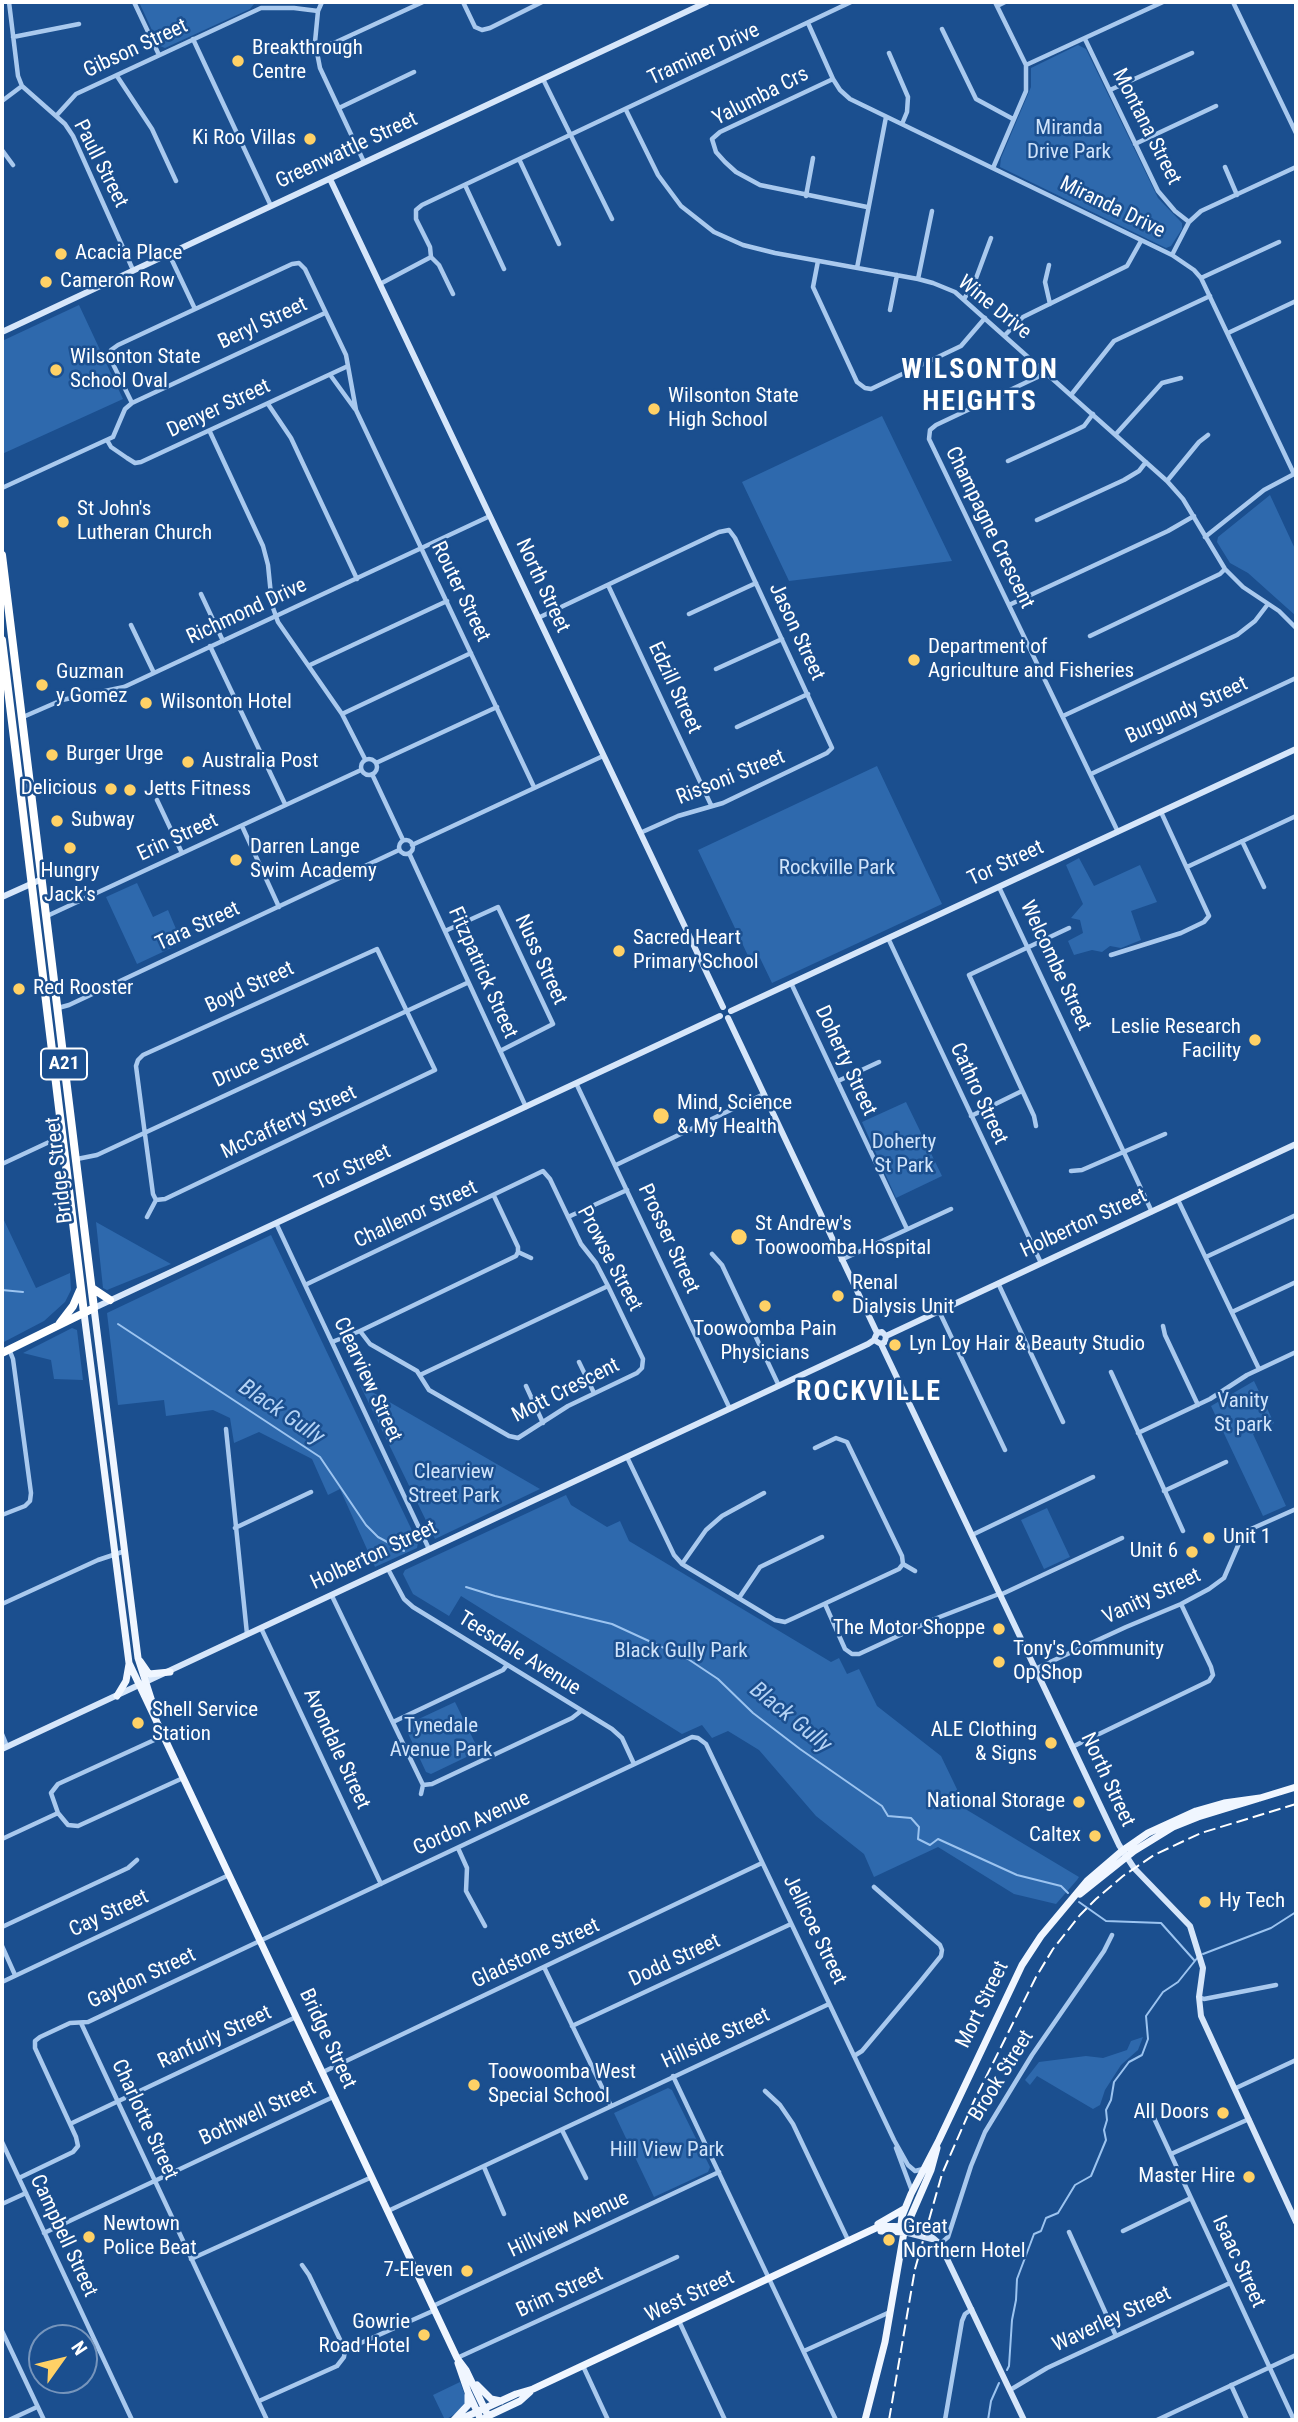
<!DOCTYPE html>
<style>
body{margin:0}
#map{position:relative;width:1298px;height:2422px;overflow:hidden;background:#1b4f8f;font-family:"Roboto Condensed",sans-serif}
canvas{display:block}
.frame{position:absolute;inset:0;border:4px solid #fff;pointer-events:none}
.north{position:absolute;left:28px;top:2324px;width:70px;height:70px;box-sizing:border-box;background:#1b4f8f;border:2px solid #7695bc;border-radius:50%;rotate:56deg;font-size:19px;font-weight:700;line-height:28px;text-align:center;color:#fff}
.north::after{content:'';display:block;margin:auto;width:24px;height:32px;background:#ffd166;clip-path:polygon(50% 0,100% 100%,50% 72%,0 100%)}
</style>
<div id="map">
<canvas width="1298" height="2422"></canvas>
<div class="frame"></div>
<div class="north">N</div>
</div>
<script>
const context = document.querySelector('canvas').getContext('2d');
context.lineJoin = 'round';
function paint(path, color) {
  context.fillStyle = color;
  context.fill(path, 'evenodd');
}
function poly(rows) {
  const path = new Path2D();
  for (const r of rows) {
    if (r.length === 3) {
      path.moveTo(r[0] + r[2], r[1]);
      path.arc(r[0], r[1], r[2], 0, 2 * Math.PI);
      continue;
    }
    path.moveTo(r[0], r[1]);
    for (let i = 2; i < r.length; i += 2) path.lineTo(r[i], r[i + 1]);
  }
  return path;
}
function stroke(path, color, width, dash) {
  context.strokeStyle = color;
  context.lineWidth = width;
  context.lineCap = dash ? 'butt' : 'round';
  context.setLineDash(dash || []);
  context.stroke(path);
}
function write(font, color, halo, rows, align = 'center') {
  context.font = font + ' "Roboto Condensed",sans-serif';
  context.lineWidth = 5;
  context.setLineDash([]);
  context.textBaseline = 'middle';
  context.strokeStyle = halo;
  context.fillStyle = color;
  for (const [text, x, y, turn = 0] of rows) {
    context.save();
    context.translate(x, y);
    context.rotate((+turn || 0) * Math.PI / 180);
    context.textAlign = isNaN(turn) ? turn : align;
    if (halo) context.strokeText(text, 0, 0);
    context.fillText(text, 0, 0);
    context.restore();
  }
}
paint(poly([
 [139,2,254,2,254,4,250,9,165,48,160,46,157,41],
 [1078,45,1086,49,1158,198,1182,223,1182,229,1171,246,1166,248,1000,167,1001,158,1031,87,1031,68],
 [79,305,123,399,2,454,2,341],
 [882,416,952,561,789,581,742,482],
 [1270,495,1296,551,1296,616,1248,573,1230,563,1217,542,1218,537],
 [877,766,942,904,772,983,760,958,751,962,698,850],
 [1079,858,1094,886,1140,865,1157,902,1131,911,1141,940,1121,948,1110,946,1102,952,1092,950,1074,955,1068,941,1083,933,1080,920,1071,918,1083,904,1066,865],
 [137,883,153,917,168,910,182,943,137,964,106,897],
 [906,1102,942,1176,896,1198,862,1122],
 [2,1216,36,1288,70,1273,71,1290,65,1302,44,1321,2,1343],
 [96,1222,171,1264,107,1290,103,1288],
 [271,1235,418,1543,417,1548,375,1567,340,1489,328,1495,312,1459,259,1432,234,1443,230,1418,213,1410,166,1416,164,1400,118,1405,107,1313],
 [72,1328,77,1330,83,1380,54,1379,51,1360,23,1353],
 [1254,1381,1274,1423,1253,1434,1286,1506,1263,1516,1211,1406],
 [360,1385,540,1489,435,1539],
 [566,1495,571,1505,607,1527,620,1521,629,1541,831,1662,839,1658,847,1674,859,1669,877,1706,941,1756,967,1810,1079,1877,1077,1880,1056,1904,1014,1894,938,1847,874,1877,864,1854,816,1816,759,1750,728,1731,712,1738,702,1725,682,1734,461,1596,449,1616,413,1594,403,1574,405,1570],
 [1047,1508,1070,1557,1044,1569,1021,1520],
 [455,1702,479,1751,431,1774,426,1772,406,1729,408,1724],
 [1143,2037,1138,2050,1121,2065,1105,2090,1100,2105,1093,2109,1037,2076,1030,2085,1025,2080,1039,2062,1086,2056,1103,2058,1127,2050,1131,2041],
 [668,2088,672,2090,710,2167,708,2172,654,2197,614,2113],
 [460,2382,466,2398,465,2403,455,2414,445,2420,433,2395]
]), '#2e69ad');
stroke(poly([
 [2,1290,23,1292],
 [118,1324,320,1457,366,1525,378,1537,404,1551],
 [466,1587,495,1596,612,1624,688,1659,718,1679,753,1713,800,1749,882,1806,888,1816,911,1818,919,1827,918,1839,930,1845,938,1839,1017,1875,1061,1886,1068,1893],
 [1079,1902,1106,1921,1161,1923,1194,1960],
 [1203,1954,1271,1928,1296,1912],
 [1007,2370,1009,2366,1012,2320,1016,2300,1017,2279,1034,2234,1041,2231,1046,2218,1058,2213,1075,2185,1091,2176,1106,2140,1104,2130,1107,2120,1106,2110,1111,2100,1114,2082,1129,2062,1142,2055,1148,2039,1146,2016,1163,1992,1178,1982,1198,1957],
 [988,2420,991,2401,999,2383]
]), '#9cc4f0', 2);
stroke(poly([
 [9,2,18,76,22,86,65,124,73,136,133,270],
 [134,2,159,55],
 [322,2,318,11,315,42,320,68,364,162],
 [463,2,475,27,482,30,490,28,542,2],
 [1233,2,1296,133],
 [997,6,1005,2],
 [808,23,833,79,840,90,850,99,1172,255,1194,270,1201,278,1294,474],
 [942,29,976,99,1013,119],
 [13,37,79,24],
 [193,39,271,206],
 [1085,39,1158,191,1175,211,1189,222],
 [316,47,334,43,423,2],
 [889,53,908,97,907,112,902,124],
 [1026,65,1163,2],
 [117,76,152,129,176,181],
 [543,79,612,219],
 [833,79,720,132,712,139,716,152,725,162,736,172,760,185,867,207],
 [1110,90,1192,53],
 [2,101,22,86],
 [339,108,414,72],
 [626,110,658,175,681,206,714,232,743,245,775,253,918,279,933,283,955,292,1167,481,1183,499,1225,569,1243,587,1279,611,1296,628],
 [56,116,76,94,261,8,294,8,318,11],
 [1135,144,1216,106],
 [2,150,13,165],
 [519,159,559,244],
 [1225,167,1237,195],
 [993,168,1026,91,1026,65,995,2],
 [465,185,504,269],
 [806,196,813,158],
 [169,254,195,309],
 [1172,255,1189,222,1201,211,1296,167],
 [818,261,813,287,857,382,865,388,871,389,961,346,985,318],
 [1049,265,1045,282,1050,304],
 [857,268,886,117],
 [1201,278,1279,242],
 [918,279,932,211],
 [380,284,431,257],
 [453,294,439,265,431,257,430,247,416,219,416,210,422,205,851,2],
 [964,299,975,281,991,238],
 [890,310,897,275],
 [1228,333,1296,301],
 [1005,335,1023,317,1127,266,1141,241],
 [1046,373,936,425,930,430,929,439,1118,832],
 [331,376,355,409],
 [1071,395,1114,341,1210,296],
 [132,403,111,360,111,350,118,345,292,264,299,263,305,269,346,355,356,410,534,787],
 [268,404,291,438,357,579],
 [210,432,263,546,268,565,272,605,278,622,342,714,365,759],
 [1116,434,1162,383,1181,378],
 [107,440,111,447,127,458,135,463,141,462,348,366],
 [1008,461,1076,430,1084,426,1093,414],
 [1167,481,1199,442,1208,435],
 [2,488,113,437,125,409,132,403,325,313],
 [1037,520,1124,480,1139,471,1146,462],
 [1205,537,1264,490,1296,473],
 [608,585,711,805],
 [201,594,223,641],
 [1009,605,1168,531,1194,516],
 [689,614,756,583],
 [538,618,719,532,729,530,735,538,832,748,827,753,723,803,678,816,640,833],
 [131,625,154,673],
 [1090,636,1220,574,1225,569],
 [210,646,285,804],
 [310,665,447,601],
 [716,669,782,639],
 [342,714,471,653],
 [1063,716,1237,635,1255,621,1268,604],
 [23,717,62,700,124,687,490,516],
 [737,727,808,694],
 [369,767,8],
 [376,763,497,707],
 [372,774,403,840],
 [1091,774,1296,678],
 [157,800,182,853],
 [242,826,279,907],
 [406,847,7],
 [1242,841,1264,887],
 [412,845,603,756],
 [409,853,526,1107],
 [1187,867,1296,816],
 [999,887,1152,1212],
 [47,916,361,770],
 [445,931,498,907,553,1024,500,1051],
 [888,938,1041,1263],
 [1111,955,1181,933,1204,922,1209,916,1161,812],
 [791,983,907,1229],
 [58,1008,69,1005,399,850],
 [838,1081,879,1062],
 [576,1083,730,1409],
 [971,1116,1022,1091],
 [1036,1126,1034,1116,969,975,1069,928],
 [77,1159,97,1155,467,983],
 [2,1164,62,1136],
 [616,1165,764,1094],
 [1071,1171,1082,1170,1165,1134],
 [494,1196,518,1247,518,1252],
 [1178,1200,1259,1369],
 [147,1217,156,1200,153,1194,144,1127,136,1066,138,1060,143,1055,377,949,435,1070,165,1199,156,1200],
 [568,1217,627,1190],
 [276,1223,429,1549],
 [518,1252,531,1258],
 [712,1254,722,1265,779,1386],
 [1206,1257,1296,1215],
 [841,1260,951,1209],
 [998,1283,1063,1422],
 [305,1285,543,1171,550,1179,581,1244,596,1263,608,1286,643,1359,642,1368,637,1373,568,1406,518,1438,509,1436,429,1390,417,1371,370,1344,360,1331,332,1342],
 [939,1311,1005,1450],
 [1232,1312,1296,1282],
 [1163,1326,1165,1335,1198,1405],
 [360,1331,516,1256,518,1252],
 [579,1362,594,1393],
 [1111,1372,1183,1531],
 [420,1375,608,1286],
 [526,1386,543,1423],
 [226,1429,247,1634],
 [1138,1433,1210,1399,1247,1375,1296,1352],
 [815,1448,836,1438,847,1442,902,1556,903,1564,915,1571],
 [627,1457,674,1555,682,1564,775,1620,785,1622,794,1618,899,1569,903,1564],
 [1164,1491,1226,1462],
 [2,1515,25,1506,30,1501,31,1493,13,1359,9,1349],
 [235,1528,311,1492],
 [972,1535,1093,1477],
 [682,1564,706,1530,722,1516,764,1493],
 [388,1569,404,1599,413,1607,612,1729,622,1738,634,1764],
 [1000,1595,1122,1538],
 [332,1596,423,1785,421,1794],
 [739,1598,760,1567,822,1537],
 [2,1604,98,1560,125,1551],
 [825,1604,845,1649,852,1654,859,1654,937,1618,999,1594],
 [261,1628,381,1884],
 [1035,1669,1126,1627,1181,1604,1209,1589,1224,1578,1240,1541,1251,1529,1296,1509],
 [393,1722,503,1670,507,1665],
 [2,1734,7,1746],
 [1072,1747,1209,1681,1213,1675,1211,1667,1181,1604],
 [423,1785,432,1784,572,1718,581,1711],
 [58,1813,51,1793,58,1784,163,1736],
 [2,1839,58,1813,68,1825,78,1826,183,1778],
 [458,1848,467,1868,466,1891,485,1926],
 [2,1927,128,1868,137,1860],
 [2,1946,15,1975],
 [544,1967,611,2106],
 [2,1982,229,1875],
 [1199,1997,1204,1999,1276,1985],
 [81,2023,267,2420],
 [572,2026,791,1924],
 [854,2056,862,2051,920,1982,941,1956,942,1950,940,1945,874,1887],
 [323,2072,762,1863],
 [673,2076,836,2420],
 [1236,2088,1296,2060],
 [765,2091,780,2105,793,2124,849,2242],
 [1153,2116,1294,2420],
 [70,2124,296,2017],
 [562,2130,586,2178],
 [2,2142,132,2420],
 [896,2148,912,2191],
 [1171,2154,1249,2119],
 [484,2167,504,2214],
 [19,2178,73,2152,78,2146,76,2137,35,2048,35,2041,40,2037,70,2023,88,2022,692,1737,698,1738,706,1744,894,2140,908,2165,915,2171,923,2169],
 [2,2204,26,2193],
 [388,2211,829,2004],
 [1123,2231,1191,2198],
 [1069,2232,1116,2336],
 [44,2233,333,2097],
 [940,2244,948,2237,971,2166,985,2132,1032,2055,1104,1951,1112,1935],
 [191,2259,372,2177],
 [433,2306,719,2172],
 [679,2321,725,2420],
 [2,2331,44,2420],
 [345,2350,435,2310],
 [804,2351,890,2312],
 [457,2358,677,2257],
 [583,2366,608,2420],
 [1231,2385,1247,2420],
 [1010,2390,1047,2368,1230,2283],
 [259,2401,337,2366,344,2357,345,2350,309,2275,302,2265],
 [9,2420,37,2407],
 [945,2420,962,2321,965,2314,972,2309],
 [1157,2420,1296,2355]
]), '#a9c9ee', 4.5);
stroke(poly([
 [330,179,723,1007],
 [2,332,707,2],
 [2,897,42,879],
 [731,1011,1296,749],
 [728,1018,877,1333],
 [94,1308,720,1016],
 [886,1336,1296,1144],
 [881,1344,1119,1845,1134,1868,1190,1926,1203,1968,1199,1997,1201,2016,1296,2222],
 [2,1749,868,1344,874,1340,877,1333,882,1332,886,1336,885,1342,881,1344,874,1340],
 [907,2227,926,2232,940,2244,1024,2420],
 [904,2232,932,2239]
]), '#d6e6fa', 6);
stroke(poly([
 [94,1308,138,1658,156,1714],
 [84,1313,129,1663,457,2358,466,2370,490,2420],
 [140,1661,149,1674,170,1672],
 [117,1696,126,1681,129,1664],
 [1080,1894,1134,1851,1173,1827,1198,1817,1296,1787],
 [878,2224,904,2209],
 [881,2231,904,2232],
 [904,2232,901,2225,902,2216,911,2194,939,2140,1022,1965,1041,1936,1087,1881,1122,1851,1148,1833,1196,1811,1224,1803,1260,1798],
 [458,2363,468,2392,481,2420],
 [477,2385,491,2399,501,2401],
 [486,2417,520,2401,530,2392],
 [454,2420,468,2405,468,2395],
 [459,2420,516,2394,533,2389,880,2226,907,2227],
 [865,2420,885,2342,904,2232,931,2170,937,2148]
]), '#f0f6ff', 7);
stroke(poly([
 [2,555,94,1308,2,1353],
 [2,640,84,1313],
 [92,1288,110,1300],
 [60,1323,73,1306,80,1290]
]), '#fff', 8);
stroke(poly([
 [889,2420,915,2269,942,2174,974,2101,1036,1977,1053,1949,1080,1915,1096,1899,1123,1876,1154,1855,1201,1833,1296,1804]
]), '#fff', 2, [12, 5]);
for (const [x, y, r, color] of [
 [238,61,7,"#ffd166"],
 [310,139,7,"#ffd166"],
 [61,254,7,"#ffd166"],
 [46,282,7,"#ffd166"],
 [56,370,7,"#ffd166"],
 [654,409,7,"#ffd166"],
 [63,522,7,"#ffd166"],
 [914,660,7,"#ffd166"],
 [42,685,7,"#ffd166"],
 [146,703,7,"#ffd166"],
 [52,755,7,"#ffd166"],
 [188,762,7,"#ffd166"],
 [111,789,7,"#ffd166"],
 [130,790,7,"#ffd166"],
 [57,821,7,"#ffd166"],
 [70,848,7,"#ffd166"],
 [236,860,7,"#ffd166"],
 [619,951,7,"#ffd166"],
 [19,989,7,"#ffd166"],
 [1255,1040,7,"#ffd166"],
 [661,1116,9,"#ffd166"],
 [739,1237,9,"#ffd166"],
 [838,1296,7,"#ffd166"],
 [765,1306,7,"#ffd166"],
 [895,1345,7,"#ffd166"],
 [1209,1538,7,"#ffd166"],
 [1192,1552,7,"#ffd166"],
 [999,1629,7,"#ffd166"],
 [999,1662,7,"#ffd166"],
 [138,1723,7,"#ffd166"],
 [1051,1743,7,"#ffd166"],
 [1079,1802,7,"#ffd166"],
 [1095,1836,7,"#ffd166"],
 [1205,1902,7,"#ffd166"],
 [474,2085,7,"#ffd166"],
 [1223,2113,7,"#ffd166"],
 [1249,2177,7,"#ffd166"],
 [89,2237,7,"#ffd166"],
 [889,2240,7,"#ffd166"],
 [467,2271,7,"#ffd166"],
 [424,2335,7,"#ffd166"]
]) {
  const dot = new Path2D();
  dot.arc(x, y, r, 0, 2 * Math.PI);
  context.fillStyle = color;
  context.fill(dot);
  stroke(dot, '#1b4f8f', 2.5);
}
for (const [x, y, w] of [
 [64,1064,46]
]) {
  const box = new Path2D();
  box.roundRect(x - w / 2, y - 15.5, w, 31, 5);
  context.fillStyle = '#1b4f8f';
  context.fill(box);
  stroke(box, '#fff', 2);
}
write('bold 19px', '#fff', null, [
 ["A21",64,1064]
]);
write('21px', '#fff', '#1b4f8f', [
 ["Gibson Street",136,49,-25],
 ["Traminer Drive",704,55,-25],
 ["Yalumba Crs",761,97,-27],
 ["Montana Street",1146,127,63],
 ["Greenwattle Street",347,151,-25],
 ["Paull Street",100,164,63],
 ["Miranda Drive",1112,208,26],
 ["Wine Drive",994,308,39],
 ["Beryl Street",263,324,-25],
 ["Denyer Street",219,409,-25],
 ["Champagne Crescent",989,528,64],
 ["North Street",542,586,65],
 ["Router Street",460,592,64],
 ["Richmond Drive",247,612,-25],
 ["Jason Street",796,632,65],
 ["Edzill Street",674,688,65],
 ["Burgundy Street",1187,711,-25],
 ["Rissoni Street",731,778,-22],
 ["Erin Street",178,838,-25],
 ["Tor Street",1006,864,-25],
 ["Tara Street",198,927,-25],
 ["Nuss Street",540,960,65],
 ["Welcombe Street",1055,966,65],
 ["Fitzpatrick Street",482,973,66],
 ["Boyd Street",250,988,-25],
 ["Druce Street",261,1061,-25],
 ["Doherty Street",845,1061,65],
 ["Cathro Street",978,1094,65],
 ["McCafferty Street",289,1123,-25],
 ["Tor Street",353,1168,-25],
 ["Bridge Street",60,1170,-97],
 ["Challenor Street",416,1215,-25],
 ["Holberton Street",1084,1224,-25],
 ["Prosser Street",668,1239,65],
 ["Prowse Street",609,1259,62],
 ["Clearview Street",367,1380,65],
 ["Mott Crescent",566,1391,-27],
 ["Holberton Street",374,1556,-25],
 ["Vanity Street",1152,1597,-25],
 ["Teesdale Avenue",519,1654,32],
 ["Avondale Street",336,1749,65],
 ["North Street",1107,1780,65],
 ["Gordon Avenue",472,1824,-25],
 ["Cay Street",109,1914,-25],
 ["Jellicoe Street",814,1930,64],
 ["Gladstone Street",536,1954,-25],
 ["Dodd Street",675,1961,-25],
 ["Gaydon Street",142,1979,-25],
 ["Mort Street",983,2005,-64],
 ["Ranfurly Street",215,2038,-25],
 ["Bridge Street",327,2039,65],
 ["Hillside Street",716,2039,-25],
 ["Brook Street",1002,2076,-58],
 ["Bothwell Street",258,2114,-25],
 ["Charlotte Street",144,2120,65],
 ["Hillview Avenue",569,2225,-25],
 ["Campbell Street",63,2236,65],
 ["Isaac Street",1238,2262,65],
 ["Brim Street",560,2293,-25],
 ["West Street",690,2297,-25],
 ["Waverley Street",1112,2320,-25]
]);
write('21px', '#fff', '#1b4f8f', [
 ["Breakthrough",252,49],
 ["Centre",252,73],
 ["Ki Roo Villas",296,139,"right"],
 ["Acacia Place",75,254],
 ["Cameron Row",60,282],
 ["Wilsonton State",70,358],
 ["School Oval",70,382],
 ["Wilsonton State",668,397],
 ["High School",668,421],
 ["St John's",77,510],
 ["Lutheran Church",77,534],
 ["Department of",928,648],
 ["Agriculture and Fisheries",928,672],
 ["Guzman",56,673],
 ["y Gomez",56,697],
 ["Wilsonton Hotel",160,703],
 ["Burger Urge",66,755],
 ["Australia Post",202,762],
 ["Delicious",97,789,"right"],
 ["Jetts Fitness",144,790],
 ["Subway",71,821],
 ["Darren Lange",250,848],
 ["Swim Academy",250,872],
 ["Hungry",70,872,"center"],
 ["Jack's",70,896,"center"],
 ["Sacred Heart",633,939],
 ["Primary School",633,963],
 ["Red Rooster",33,989],
 ["Leslie Research",1241,1028,"right"],
 ["Facility",1241,1052,"right"],
 ["Mind, Science",677,1104],
 ["& My Health",677,1128],
 ["St Andrew's",755,1225],
 ["Toowoomba Hospital",755,1249],
 ["Renal",852,1284],
 ["Dialysis Unit",852,1308],
 ["Toowoomba Pain",765,1330,"center"],
 ["Physicians",765,1354,"center"],
 ["Lyn Loy Hair & Beauty Studio",909,1345],
 ["Unit 1",1223,1538],
 ["Unit 6",1178,1552,"right"],
 ["The Motor Shoppe",985,1629,"right"],
 ["Tony's Community",1013,1650],
 ["Op Shop",1013,1674],
 ["Shell Service",152,1711],
 ["Station",152,1735],
 ["ALE Clothing",1037,1731,"right"],
 ["& Signs",1037,1755,"right"],
 ["National Storage",1065,1802,"right"],
 ["Caltex",1081,1836,"right"],
 ["Hy Tech",1219,1902],
 ["Toowoomba West",488,2073],
 ["Special School",488,2097],
 ["All Doors",1209,2113,"right"],
 ["Master Hire",1235,2177,"right"],
 ["Newtown",103,2225],
 ["Police Beat",103,2249],
 ["Great",903,2228],
 ["Northern Hotel",903,2252],
 ["7-Eleven",453,2271,"right"],
 ["Gowrie",410,2323,"right"],
 ["Road Hotel",410,2347,"right"]
], 'left');
write('21px', '#cfe3fa', '#1b4f8f', [
 ["Miranda",1069,129],
 ["Drive Park",1069,153],
 ["Rockville Park",837,869],
 ["Doherty",904,1143],
 ["St Park",904,1167],
 ["Vanity",1243,1402],
 ["St park",1243,1426],
 ["Clearview",454,1473],
 ["Street Park",454,1497],
 ["Black Gully Park",681,1652],
 ["Tynedale",441,1727],
 ["Avenue Park",441,1751],
 ["Hill View Park",667,2151]
]);
write('italic 23px', '#b5d3f5', '#1b4f8f', [
 ["Black Gully",281,1413,34],
 ["Black Gully",790,1718,39]
]);
context.letterSpacing = '2px';
write('bold 28px', '#fff', '#1b4f8f', [
 ["WILSONTON",980,371],
 ["HEIGHTS",980,403],
 ["ROCKVILLE",869,1393]
]);
context.letterSpacing = '0px';
</script>
